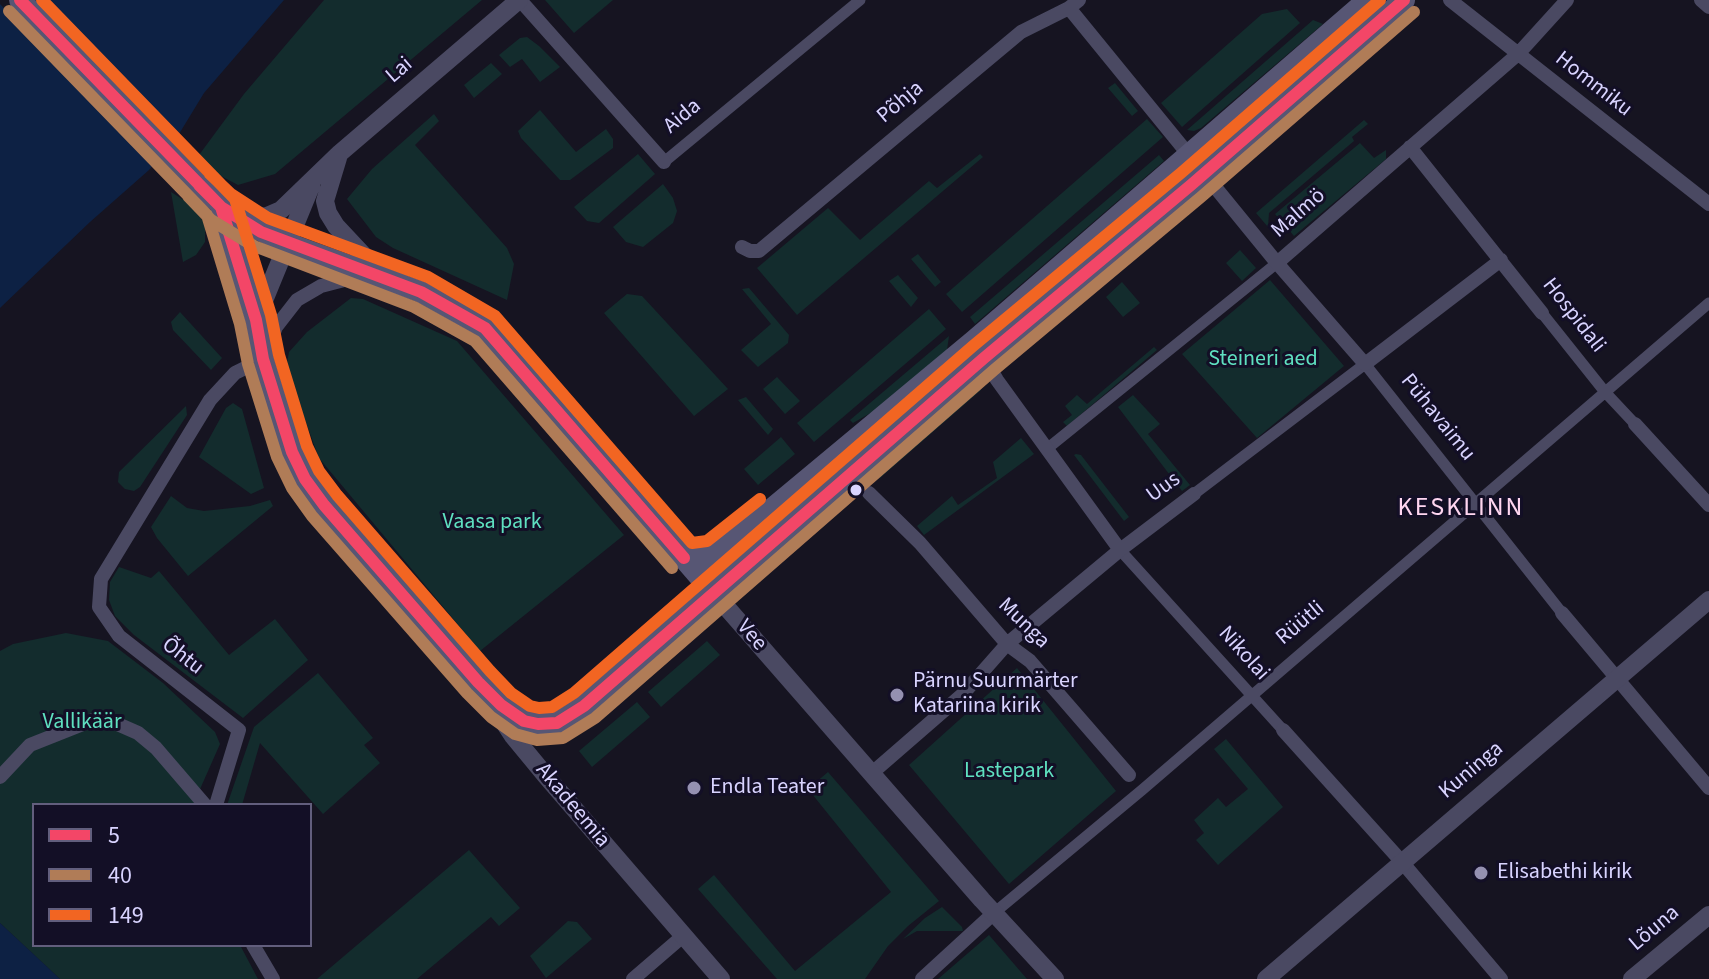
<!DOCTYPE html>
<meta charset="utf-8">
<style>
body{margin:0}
#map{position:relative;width:1709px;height:979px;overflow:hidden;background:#161421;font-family:"Source Sans 3",sans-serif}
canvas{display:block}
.legend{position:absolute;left:32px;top:803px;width:280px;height:144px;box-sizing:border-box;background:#130f26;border:2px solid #625e7d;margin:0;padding:10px 14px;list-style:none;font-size:24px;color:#d9d4ff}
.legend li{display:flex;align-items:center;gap:16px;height:40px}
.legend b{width:40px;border:2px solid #625e7d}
</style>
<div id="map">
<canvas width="1709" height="979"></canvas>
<ul class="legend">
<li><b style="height:10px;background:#f34667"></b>5</li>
<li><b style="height:10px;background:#b07c57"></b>40</li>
<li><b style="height:10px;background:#f26522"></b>149</li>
</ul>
</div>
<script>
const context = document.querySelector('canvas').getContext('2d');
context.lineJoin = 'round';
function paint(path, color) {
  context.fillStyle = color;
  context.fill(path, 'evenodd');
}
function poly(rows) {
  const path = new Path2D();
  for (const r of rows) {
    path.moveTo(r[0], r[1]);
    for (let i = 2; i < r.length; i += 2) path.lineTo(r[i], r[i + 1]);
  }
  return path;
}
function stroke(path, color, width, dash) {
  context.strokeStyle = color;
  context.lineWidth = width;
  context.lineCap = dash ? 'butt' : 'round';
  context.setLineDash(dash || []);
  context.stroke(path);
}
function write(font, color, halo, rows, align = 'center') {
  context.font = font + ' "Source Sans 3",sans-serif';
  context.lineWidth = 6;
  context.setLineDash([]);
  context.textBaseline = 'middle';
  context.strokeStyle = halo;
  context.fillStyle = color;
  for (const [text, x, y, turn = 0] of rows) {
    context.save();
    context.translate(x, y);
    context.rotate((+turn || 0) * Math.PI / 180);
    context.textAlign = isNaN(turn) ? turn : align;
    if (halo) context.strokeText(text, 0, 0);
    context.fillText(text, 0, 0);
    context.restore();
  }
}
paint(poly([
 [324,0,482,0,275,174,238,185,219,175,199,155,244,94],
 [545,0,613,0,574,33],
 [1287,9,1300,23,1182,127,1161,103,1262,14],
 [1407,11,1412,17,1230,174,1226,169],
 [1313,20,1323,24,1201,128,1194,131,1187,130],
 [527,37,539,46,560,67,540,82,522,59,510,67,499,55,520,38],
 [491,63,502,74,474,98,464,85],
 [1115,83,1138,111,1132,116,1108,88],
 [540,110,576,152,606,129,613,139,613,148,570,180,560,180,521,138,518,131],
 [434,114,439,121,415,145,507,248,514,264,507,300,393,248,376,237,347,199,372,169],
 [1147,119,1163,137,962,312,946,294],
 [1364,120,1368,124,1352,137,1354,141,1269,213,1268,227,1256,213],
 [1360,143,1374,158,1386,150,1386,159,1294,236,1275,214],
 [638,154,655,174,599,223,587,221,574,207],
 [980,154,983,157,797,315,757,268,828,208,860,240,929,181,937,188],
 [1159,155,1164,161,975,324,970,317],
 [663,184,673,198,677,211,673,223,643,247,626,242,613,227],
 [171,192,187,202,205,223,205,242,196,255,183,262],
 [1192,201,1197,205,1013,361,1009,356],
 [1240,250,1256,268,1242,281,1226,263],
 [918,254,941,282,935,287,911,259],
 [898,275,918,298,911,307,889,281],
 [1270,280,1344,366,1257,438,1182,354],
 [1122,282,1140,303,1123,317,1106,297],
 [749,288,789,335,788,343,758,367,741,350,771,324,742,289],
 [627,294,642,296,728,389,694,416,604,313],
 [351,298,363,299,457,341,624,535,480,651,319,458,286,368,289,352,307,332],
 [929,309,946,329,814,442,797,423],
 [180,312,222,358,211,370,173,330,171,322],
 [949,336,947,350,881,407,853,423,850,420],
 [1154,347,1157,350,1067,426,1063,422,1072,415,1065,406,1077,395,1087,404],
 [777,377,800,401,785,414,763,389],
 [977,387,981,390,880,478,875,474],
 [1133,395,1160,424,1148,434,1190,485,1182,491,1118,407],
 [746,397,773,429,768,435,738,400],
 [233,403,242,409,264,488,251,494,199,457,226,408],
 [186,406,187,415,140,487,134,491,125,489,118,482,119,472],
 [781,437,795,454,758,485,744,469],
 [1021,438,1034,454,924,535,917,526,952,496,958,505,997,478,993,462],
 [1076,454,1081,455,1129,517,1124,521,1074,455],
 [171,496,187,508,204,511,250,506,270,500,273,506,188,576,157,538,151,527],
 [821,520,825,525,776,567,773,563],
 [119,567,151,578,159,571,229,655,275,619,308,660,243,718,134,635,115,616,109,600,110,582],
 [66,633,108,641,163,683,215,732,220,744,193,805,34,805,34,945,240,945,258,979,60,979,0,923,0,651,13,644],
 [707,641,720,655,661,707,648,692],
 [1017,668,1116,791,1009,884,909,765],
 [318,673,373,738,364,745,380,763,323,814,260,743,242,805,227,805,254,727],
 [637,702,650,717,592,767,579,751],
 [1226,739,1283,807,1218,865,1196,840,1204,833,1194,820,1218,798,1226,807,1248,789,1214,749],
 [828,772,939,901,908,926,888,946,865,979,777,979,698,889,714,875,795,971,891,892,808,789],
 [469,850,520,908,499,926,491,917,417,979,317,979],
 [942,907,962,927,963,931,917,931,903,939,925,918],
 [568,921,577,922,592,939,546,978,530,956],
 [989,935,1027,979,938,979]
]), '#132c2d');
paint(poly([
 [0,0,284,0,204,93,179,134,149,170,90,222,0,308],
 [0,923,43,963,60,979,0,979]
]), '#0d2144');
paint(poly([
 [0,0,43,0,179,141,157,167,0,4]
]), '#161421');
stroke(poly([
 [664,162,860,0],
 [1542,313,1605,392,1635,424],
 [1048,448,1277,263],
 [1194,494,1365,364,1562,613],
 [1120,550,1283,730],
 [994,913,1142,790,1709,303]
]), '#4a4962', 11);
stroke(poly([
 [520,0,664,162],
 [1450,0,1709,204],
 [1701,0,1709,7],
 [1069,8,1277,263,1365,364,1501,260],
 [1410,147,1542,313],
 [742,247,750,251,759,251,1021,32,1069,8,1079,0],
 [1277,263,1518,54,1567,0],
 [980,351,997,380,1120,550],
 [1635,424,1709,505],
 [869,493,920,543,1007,644,1030,661,1129,775],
 [1562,613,1709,788],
 [1283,730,1402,862,1501,979],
 [872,773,963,694,1007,644,1120,550,1194,494],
 [0,777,30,745,93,720,113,722,138,733,156,748,205,805],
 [216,805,239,730,119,636,99,607,101,579,210,400,235,373,263,359,276,327,297,300,321,286,348,279,378,285],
 [253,945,273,979],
 [633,979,683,936],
 [922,979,994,913]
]), '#4a4962', 14);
stroke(poly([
 [338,158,325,201,328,213,336,226,365,257,399,278],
 [240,220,267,216,281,210,340,153,519,0],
 [256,320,311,186],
 [714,593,982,900,1055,979],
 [490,701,513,736,546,776,721,979],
 [1266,979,1709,600],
 [1632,979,1709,915]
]), '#4a4962', 18);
stroke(poly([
 [20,0,198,185,240,220,286,243,421,292,485,328,714,593],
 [221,207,256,320,263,359,292,452,305,479,324,505,478,682,501,705,524,721,538,724,557,723,584,706,984,358,1191,185,1404,0],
 [684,558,708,558,736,539,974,341,1368,0]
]), '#575674', 22);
stroke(poly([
 [20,0,221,207,256,320,263,359,292,452,305,479,324,505,478,682,501,705,524,721,538,724,557,723,584,706,984,358,1191,185,1404,0],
 [199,185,221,207,261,232,421,292,485,328,684,558]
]), '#f34667', 12);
stroke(poly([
 [9,11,207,215,240,324,248,364,277,457,292,488,312,516,467,693,491,717,515,734,537,740,563,738,595,718,994,370,1201,197,1414,12],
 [188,196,211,220,254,246,414,307,475,341,672,568]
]), '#b07c57', 12);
stroke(poly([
 [42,0,235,199,271,315,279,355,307,446,319,471,337,495,490,671,511,693,530,706,539,708,552,707,574,693,973,346,1181,173,1380,0],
 [210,174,231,194,268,218,428,277,495,316,692,543,707,541,760,499]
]), '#f26522', 12);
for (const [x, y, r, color] of [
 [856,490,7,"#d9d4ff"],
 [897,695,8,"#9591b1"],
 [694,788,8,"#9591b1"],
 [1481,873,8,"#9591b1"]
]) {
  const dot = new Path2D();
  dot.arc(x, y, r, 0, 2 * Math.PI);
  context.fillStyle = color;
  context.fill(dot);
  stroke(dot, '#130f26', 3);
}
write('22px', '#d9d4ff', '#130f26', [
 ["Lai",400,71,-41],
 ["Hommiku",1593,85,38],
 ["Põhja",901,103,-40],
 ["Aida",683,117,-40],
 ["Malmö",1299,214,-41],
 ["Hospidali",1573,316,52],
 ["Pühavaimu",1437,418,51],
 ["Uus",1164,488,-36],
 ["Munga",1023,624,44],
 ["Rüütli",1301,624,-40],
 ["Vee",751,636,49],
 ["Nikolai",1243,654,48],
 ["Õhtu",182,657,38],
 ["Kuninga",1472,771,-40],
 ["Akadeemia",572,806,50],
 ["Lõuna",1655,929,-40]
]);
write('22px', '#5fe0c0', '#130f26', [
 ["Steineri aed",1263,360],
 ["Vaasa park",492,523],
 ["Vallikäär",82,723],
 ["Lastepark",1009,772]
]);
write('22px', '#d9d4ff', '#130f26', [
 ["Pärnu Suurmärter",913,682],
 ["Katariina kirik",913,707],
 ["Endla Teater",710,788],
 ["Elisabethi kirik",1497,873]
], 'left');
context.letterSpacing = '2px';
write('26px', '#ffd6f0', '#130f26', [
 ["KESKLINN",1461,509]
]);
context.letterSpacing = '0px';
</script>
